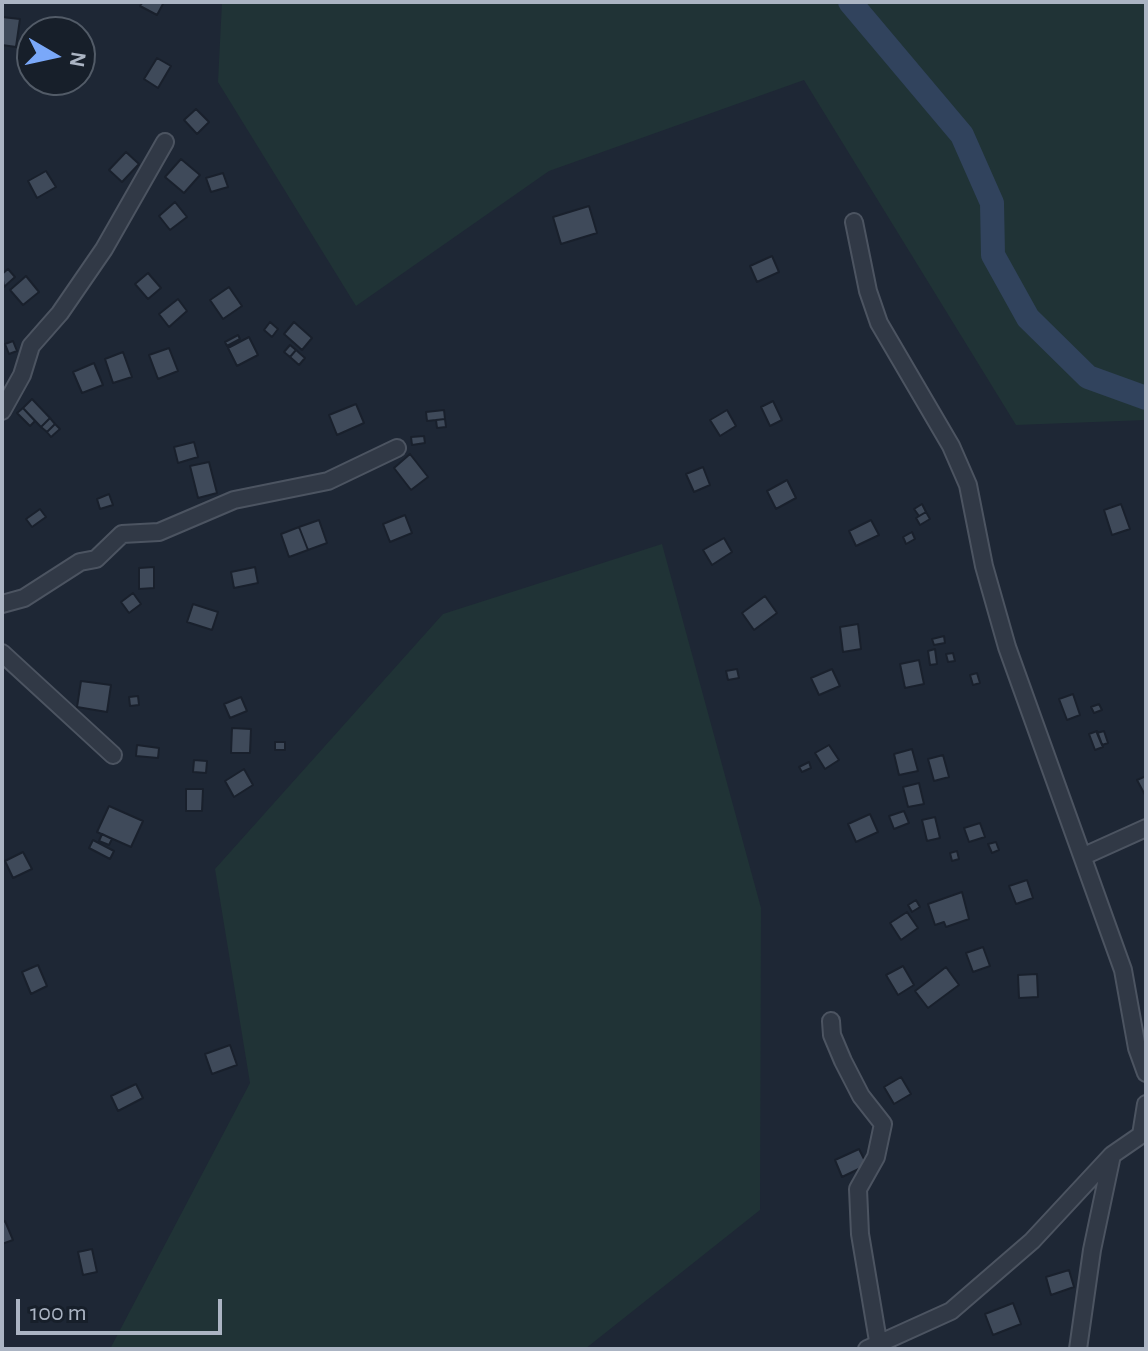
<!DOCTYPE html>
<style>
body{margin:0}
#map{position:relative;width:1148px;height:1351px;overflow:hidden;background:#1e2735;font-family:"Alegreya Sans",sans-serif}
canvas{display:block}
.frame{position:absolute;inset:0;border:4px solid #abb4c3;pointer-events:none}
.north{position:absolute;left:16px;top:16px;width:80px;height:80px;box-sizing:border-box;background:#171f2a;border:2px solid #525b67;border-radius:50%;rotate:99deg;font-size:22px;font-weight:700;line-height:32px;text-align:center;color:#abb4c3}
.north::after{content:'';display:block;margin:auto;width:28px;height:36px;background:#7aa8f9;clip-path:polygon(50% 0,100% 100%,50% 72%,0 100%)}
.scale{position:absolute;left:16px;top:1299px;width:206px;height:36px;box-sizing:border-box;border:4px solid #abb4c3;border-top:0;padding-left:10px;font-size:24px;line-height:28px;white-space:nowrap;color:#abb4c3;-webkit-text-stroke:6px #171f2a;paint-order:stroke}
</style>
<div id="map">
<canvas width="1148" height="1351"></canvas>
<div class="frame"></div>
<div class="north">N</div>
<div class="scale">100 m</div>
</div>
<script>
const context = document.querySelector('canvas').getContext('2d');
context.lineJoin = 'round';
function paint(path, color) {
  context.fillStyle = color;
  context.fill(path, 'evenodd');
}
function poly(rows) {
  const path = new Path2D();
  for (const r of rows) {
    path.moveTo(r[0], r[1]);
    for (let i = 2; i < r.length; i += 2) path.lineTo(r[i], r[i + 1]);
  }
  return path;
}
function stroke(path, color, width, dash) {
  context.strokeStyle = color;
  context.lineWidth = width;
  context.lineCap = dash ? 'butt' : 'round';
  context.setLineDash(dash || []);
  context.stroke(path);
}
paint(poly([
 [222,2,1146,2,1146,420,1016,425,804,80,549,171,356,306,218,82],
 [662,544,761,908,760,1210,585,1349,110,1349,250,1083,215,869,443,614]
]), '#203336');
stroke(poly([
 [850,2,962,135,992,203,993,255,1028,318,1088,377,1146,398]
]), '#31435d', 24);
const building = poly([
 [143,2,164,2,157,15,140,6,143,2],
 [2,17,20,19,16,47,2,45,2,17],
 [157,58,171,66,158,88,144,79,157,58],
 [196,109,209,122,197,134,184,120,196,109],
 [126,152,139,164,122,182,109,170,126,152],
 [181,159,200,175,184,193,165,177,181,159],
 [46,171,56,187,37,198,28,181,46,171],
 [223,173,228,187,211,192,206,178,223,173],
 [175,202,187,217,170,230,159,216,175,202],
 [589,206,597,233,561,244,553,217,589,206],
 [772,256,779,272,757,282,750,266,772,256],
 [8,269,15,277,4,287,2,274,8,269],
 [148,273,161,288,148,299,135,284,148,273],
 [26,276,39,292,23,305,10,290,26,276],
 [229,287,242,306,223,319,210,300,229,287],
 [178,299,187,311,169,327,159,314,178,299],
 [270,322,278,329,272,337,264,330,270,322],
 [294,322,312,338,302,350,284,334,294,322],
 [238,335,240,339,227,346,225,342,238,335],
 [249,337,258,355,237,366,228,348,249,337],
 [13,341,17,351,9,354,5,344,13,341],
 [290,345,296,350,290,357,284,352,290,345],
 [169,348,178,371,158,379,149,355,169,348],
 [296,350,305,358,299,365,290,357,296,350],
 [123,352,132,377,113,383,105,359,123,352],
 [94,363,103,385,82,393,73,372,94,363],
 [32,399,50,418,41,427,23,408,32,399],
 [773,401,782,420,770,426,761,407,773,401],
 [356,404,364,423,337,435,329,415,356,404],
 [23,408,35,421,30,426,17,413,23,408],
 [444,410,445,419,427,421,426,412,444,410],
 [727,410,736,426,720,436,710,420,727,410],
 [50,418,55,424,47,432,41,427,50,418],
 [445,419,446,427,437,428,436,420,445,419],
 [55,424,60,429,51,437,47,432,55,424],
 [424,436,425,443,412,445,411,437,424,436],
 [194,442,198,457,178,463,174,447,194,442],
 [410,454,428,477,411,490,394,468,410,454],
 [209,462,217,493,198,498,190,466,209,462],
 [703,467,710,485,694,492,686,474,703,467],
 [787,480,796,498,776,509,767,491,787,480],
 [109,494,113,505,100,509,97,499,109,494],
 [922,504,926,512,919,516,914,509,922,504],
 [1121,504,1130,529,1112,535,1104,510,1121,504],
 [40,509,46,517,32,527,26,519,40,509],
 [926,512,930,519,920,525,916,518,926,512],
 [405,515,412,533,390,542,383,524,405,515],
 [319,520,327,543,308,550,299,527,319,520],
 [871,520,879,535,856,546,849,531,871,520],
 [299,527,308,550,289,557,281,534,299,527],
 [912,532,915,539,906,544,903,537,912,532],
 [724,538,732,552,712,565,703,550,724,538],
 [154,567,154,588,139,589,139,568,154,567],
 [255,567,258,583,234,588,231,572,255,567],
 [133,593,141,604,129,613,121,602,133,593],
 [765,596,777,613,754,630,742,613,765,596],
 [193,604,218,612,212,630,187,622,193,604],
 [858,624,861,649,843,652,840,627,858,624],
 [944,636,945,643,934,645,932,639,944,636],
 [935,649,937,664,930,665,928,651,935,649],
 [953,653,955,661,948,662,946,654,953,653],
 [919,660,924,684,905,688,900,664,919,660],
 [737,669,739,678,728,680,726,671,737,669],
 [832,669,840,686,819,695,811,678,832,669],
 [977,673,980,683,973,685,970,675,977,673],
 [81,681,111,685,107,712,77,707,81,681],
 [1073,694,1080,715,1067,720,1059,699,1073,694],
 [138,696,139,705,130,706,129,697,138,696],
 [241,697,247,711,230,718,224,704,241,697],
 [1099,704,1102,710,1094,713,1091,707,1099,704],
 [232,728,251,729,250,753,231,753,232,728],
 [1097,731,1103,747,1095,750,1089,734,1097,731],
 [1104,731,1108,743,1102,745,1097,733,1104,731],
 [275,742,285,742,285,750,275,750,275,742],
 [137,745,159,748,158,758,136,756,137,745],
 [829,745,839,760,825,769,815,753,829,745],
 [912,749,918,771,899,775,894,754,912,749],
 [943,755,949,777,934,781,928,759,943,755],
 [194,760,207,761,206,773,193,772,194,760],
 [809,762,811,768,802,772,799,767,809,762],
 [244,769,253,785,234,797,225,781,244,769],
 [1146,776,1146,795,1145,795,1137,780,1146,776],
 [919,783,924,804,908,807,903,787,919,783],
 [186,789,203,789,202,811,186,811,186,789],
 [109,806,143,821,131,847,97,832,109,806],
 [904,811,909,823,894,829,889,816,904,811],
 [870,814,878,832,856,842,848,824,870,814],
 [935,817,940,838,927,841,922,820,935,817],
 [980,823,985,837,969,842,964,828,980,823],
 [102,834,112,839,109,845,99,841,102,834],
 [93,840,114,851,110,859,89,848,93,840],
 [996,842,999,850,992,853,988,844,996,842],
 [957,851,959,859,952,861,950,853,957,851],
 [23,852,32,869,13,878,5,861,23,852],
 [1027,880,1033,898,1016,904,1009,886,1027,880],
 [962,892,969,919,946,927,944,922,935,925,928,904,962,892],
 [916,900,920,907,912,912,908,905,916,900],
 [907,912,918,928,901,940,890,923,907,912],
 [983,947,990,966,973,972,966,953,983,947],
 [38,965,47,986,31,994,22,972,38,965],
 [903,966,914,985,898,995,886,975,903,966],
 [946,967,959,985,928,1008,915,991,946,967],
 [1037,974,1038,997,1019,998,1018,975,1037,974],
 [230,1045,237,1065,212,1074,205,1054,230,1045],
 [901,1077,911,1094,894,1104,884,1087,901,1077],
 [136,1084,143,1098,118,1111,111,1096,136,1084],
 [859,1149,867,1165,842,1177,835,1160,859,1149],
 [5,1221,13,1240,2,1244,2,1223,5,1221],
 [92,1249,97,1272,83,1275,78,1252,92,1249],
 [1069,1270,1074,1287,1051,1295,1046,1277,1069,1270],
 [1013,1303,1021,1324,993,1335,985,1314,1013,1303]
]);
paint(building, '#3f4a5a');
stroke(building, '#19202c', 2);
const street = poly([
 [854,222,868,291,879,323,951,446,968,485,984,566,1007,647,1123,970,1137,1048,1146,1073],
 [2,411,22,375,31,346,60,313,104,249,165,142],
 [2,604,24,598,80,562,96,559,122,534,159,532,234,500,328,481,397,448],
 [2,653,113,755],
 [1084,856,1146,828],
 [831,1021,832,1035,843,1061,861,1096,883,1124,876,1157,858,1189,860,1234,878,1341],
 [867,1349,951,1311,1032,1241,1112,1155],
 [1078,1349,1092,1250,1112,1155,1141,1135,1146,1104]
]);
stroke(street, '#4c5461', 20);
stroke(street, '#313946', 16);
</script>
